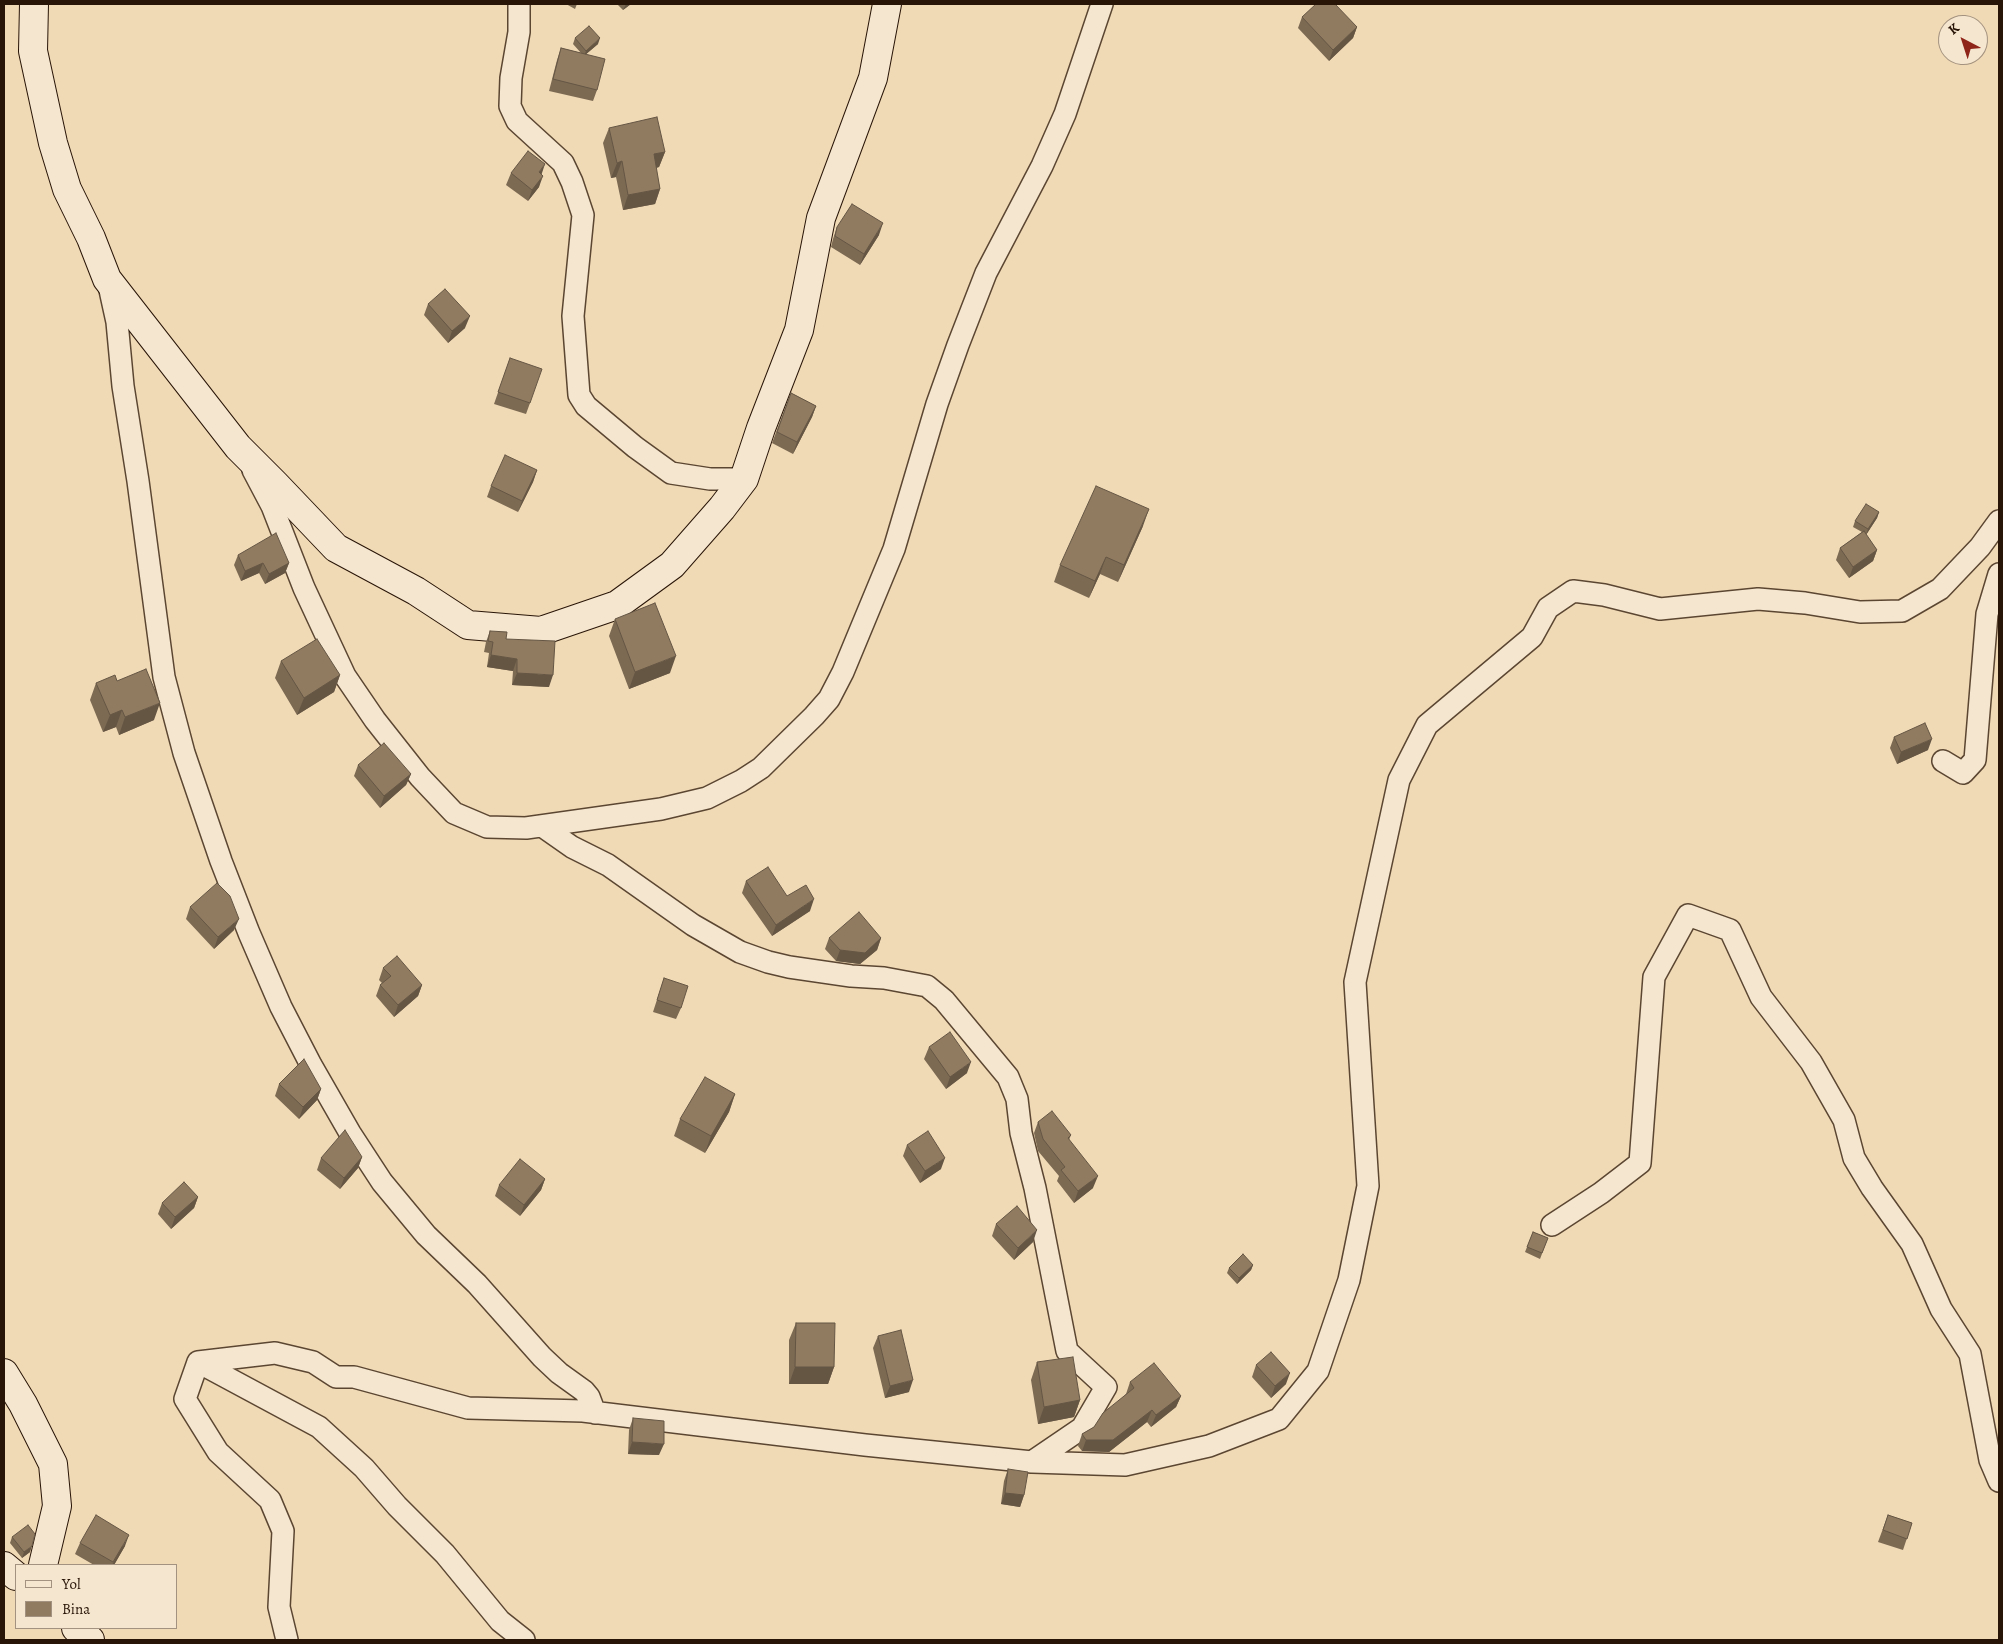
<!DOCTYPE html>
<style>
body{margin:0}
#map{position:relative;width:2003px;height:1644px;overflow:hidden;background:#f0d9b5;font-family:Alegreya,serif}
canvas{display:block}
.frame{position:absolute;inset:0;border:5px solid #291507;pointer-events:none}
.legend{position:absolute;left:15px;top:1564px;width:162px;height:65px;box-sizing:border-box;background:#f5e6cf;border:1px solid #a3927f;margin:0;padding:6px 9px;list-style:none;font-size:15px;color:#291507}
.legend li{display:flex;align-items:center;gap:10px;height:25px}
.legend b{width:25px;border:1px solid #a3927f}
.north{position:absolute;left:1938px;top:15px;width:50px;height:50px;box-sizing:border-box;background:#f5e6cf;border:1px solid #a3927f;border-radius:50%;rotate:320deg;font-size:14px;font-weight:700;line-height:20px;text-align:center;color:#291507}
.north::after{content:'';display:block;margin:auto;width:18px;height:22px;background:#8f2418;clip-path:polygon(50% 0,100% 100%,50% 72%,0 100%)}
</style>
<div id="map">
<canvas width="2003" height="1644"></canvas>
<div class="frame"></div>
<ul class="legend">
<li><b style="height:6px;background:#f5e6cf"></b>Yol</li>
<li><b style="height:14px;background:#907b61"></b>Bina</li>
</ul>
<div class="north">K</div>
</div>
<script>
const context = document.querySelector('canvas').getContext('2d');
context.lineJoin = 'round';
function poly(rows) {
  const path = new Path2D();
  for (const r of rows) {
    path.moveTo(r[0], r[1]);
    for (let i = 2; i < r.length; i += 2) path.lineTo(r[i], r[i + 1]);
  }
  return path;
}
function stroke(path, color, width, dash) {
  context.strokeStyle = color;
  context.lineWidth = width;
  context.lineCap = dash ? 'butt' : 'round';
  context.setLineDash(dash || []);
  context.stroke(path);
}
function paint(path, color) {
  context.fillStyle = color;
  context.fill(path, 'evenodd');
}
const street = poly([
 [519,4,519,32,511,78,510,106,517,121,563,163,572,182,583,215,573,316,579,395,586,406,635,447,671,473,710,479,744,479],
 [108,281,117,322,123,386,138,481,164,677,184,753,221,861,249,933,281,1007,311,1065,350,1133,382,1182,426,1235,477,1284,542,1357,559,1373,584,1391,589,1397,595,1413],
 [253,470,272,506,304,588,345,676,375,720,420,777,454,813,487,827,526,828,661,809,707,798,741,781,761,768,814,716,829,699,843,672,894,549,937,404,958,345,986,273,1042,166,1065,114,1102,4],
 [1943,761,1963,773,1975,760,1987,614,1999,574],
 [542,826,572,847,608,865,693,925,740,952,768,962,789,967,851,976,884,978,927,986,944,1000,1008,1077,1017,1099,1021,1133,1035,1188,1067,1351,1106,1387,1082,1428,1032,1462],
 [1552,1225,1601,1193,1640,1163,1654,977,1688,915,1730,930,1761,997,1811,1062,1844,1120,1854,1158,1872,1188,1912,1244,1941,1309,1970,1354,1990,1460,1999,1481],
 [198,1362,275,1353,313,1362,336,1377,354,1377,468,1408,583,1411,865,1445,1032,1462,1125,1465,1209,1446,1279,1419,1318,1371,1349,1280,1368,1186,1355,982,1399,780,1427,725,1532,637,1548,608,1573,591,1604,595,1660,609,1758,599,1805,603,1860,612,1902,611,1940,589,1980,547,1999,521],
 [287,1640,279,1607,283,1531,270,1500,218,1452,185,1399,198,1362,319,1427,364,1468,397,1506,445,1554,500,1621,524,1640]
]);
const secondary = poly([
 [34,4,33,51,53,143,67,189,91,238,107,279,238,447,275,484,336,548,416,591,468,625,541,631,617,605,672,565,722,508,744,479,761,428,799,330,821,218,873,78,887,4],
 [4,1373,23,1404,53,1464,57,1506,43,1565],
 [4,1566,16,1576],
 [76,1628,90,1640]
]);
stroke(street, '#5b4632', 24);
stroke(secondary, '#291507', 30);
stroke(street, '#f5e6cf', 21);
stroke(secondary, '#f5e6cf', 28);
paint(poly([
 [566,4,577,4,575,9],
 [617,4,631,4,623,10],
 [1302,17,1357,27,1353,38,1329,61,1298,28],
 [575,38,598,44,586,54,597,90,593,101,549,91,557,60,561,48,581,53,573,44],
 [609,128,665,152,659,167,656,168,660,189,655,204,623,210,616,177,611,178,603,143],
 [511,173,541,174,539,187,528,201,506,185],
 [837,227,879,235,860,265,831,247,833,239],
 [428,304,465,328,448,343,424,315],
 [510,358,530,403,526,414,494,404],
 [791,393,816,406,812,417,793,454,772,443],
 [537,470,533,482,518,512,487,497,491,486],
 [1879,512,1877,518,1866,535,1877,550,1873,561,1849,578,1836,560,1840,548,1862,532,1853,527,1855,521],
 [1143,526,1118,582,1100,574,1089,598,1054,582,1060,565],
 [238,555,289,563,285,573,265,584,259,573,241,581,234,565],
 [615,619,670,673,629,689,609,636],
 [490,631,506,639,549,687,512,685,513,671,487,667,489,653,484,652,486,642],
 [281,661,340,675,334,692,297,715,275,678],
 [117,681,154,720,119,735,116,727,103,732,90,700,96,683],
 [1894,737,1928,750,1897,764,1890,748],
 [358,765,411,774,406,785,380,808,354,776],
 [746,881,787,896,810,911,772,936,742,893],
 [190,907,234,930,214,949,186,919],
 [829,938,881,938,877,950,860,964,836,961,825,949],
 [383,968,422,985,418,996,394,1017,376,996,380,985,382,983,379,980],
 [664,978,681,1008,676,1019,653,1012],
 [929,1047,967,1073,946,1089,924,1059],
 [279,1084,321,1089,317,1100,299,1119,275,1096],
 [735,1094,729,1112,705,1153,674,1136,680,1119],
 [1038,1122,1071,1135,1069,1140,1093,1188,1074,1203,1057,1181,1059,1176,1038,1151,1034,1133],
 [907,1145,941,1169,920,1183,903,1156],
 [362,1157,358,1168,340,1189,317,1170,321,1158],
 [545,1179,541,1190,520,1216,495,1196,499,1185],
 [198,1197,194,1208,171,1229,158,1214,162,1203],
 [996,1224,1033,1242,1014,1260,992,1236],
 [1533,1232,1548,1238,1540,1259,1525,1252],
 [1253,1265,1251,1270,1237,1284,1227,1273,1229,1268],
 [796,1323,834,1367,828,1384,789,1384,789,1340],
 [878,1336,909,1392,885,1398,873,1348],
 [1037,1362,1080,1400,1074,1417,1038,1424,1031,1380],
 [1256,1365,1286,1384,1271,1398,1252,1377],
 [1130,1382,1181,1396,1176,1407,1151,1427,1147,1422,1109,1452,1082,1451,1078,1446,1082,1434,1094,1427,1126,1394],
 [633,1418,659,1455,628,1454,629,1430],
 [1008,1469,1024,1495,1020,1507,1001,1504,1004,1481],
 [1888,1515,1912,1523,1903,1550,1878,1542],
 [12,1537,30,1552,22,1558,10,1543],
 [80,1543,125,1546,114,1565,94,1565,75,1554]
]), '#7c6a53');
paint(poly([
 [626,4,631,4,623,10],
 [1357,27,1353,38,1329,61,1333,50],
 [600,38,598,44,584,56,586,51],
 [665,152,659,167,648,170,654,154],
 [622,161,616,177,611,178,617,163],
 [545,164,541,176,539,172],
 [543,176,539,187,528,201,532,190],
 [660,189,655,204,623,210,628,195],
 [883,223,879,235,860,265,864,254],
 [470,316,465,328,448,343,452,331],
 [816,406,812,417,793,454,797,442],
 [537,470,533,482,518,512,522,501],
 [1149,509,1143,526,1118,582,1124,565],
 [1879,512,1877,518,1866,535,1868,529],
 [1877,550,1873,561,1849,578,1853,567],
 [1106,557,1100,574,1089,598,1095,581],
 [263,563,259,573,241,581,245,571],
 [289,563,285,573,265,584,269,574],
 [491,655,517,659,513,671,487,667],
 [676,656,670,673,629,689,635,672],
 [517,673,553,675,549,687,512,685],
 [340,675,334,692,297,715,304,698],
 [160,703,154,720,119,735,125,717],
 [122,710,116,727,103,732,110,715],
 [1932,739,1928,750,1897,764,1901,752],
 [411,774,406,785,380,808,384,796],
 [814,899,810,911,772,936,776,925],
 [239,919,234,930,214,949,218,937],
 [881,938,877,950,860,964,836,961,840,950],
 [422,985,418,996,394,1017,398,1005],
 [971,1062,967,1073,946,1089,950,1077],
 [321,1089,317,1100,299,1119,303,1107],
 [735,1094,729,1112,705,1153,711,1136],
 [362,1157,358,1168,340,1189,344,1178],
 [945,1158,941,1169,920,1183,925,1171],
 [1098,1176,1093,1188,1074,1203,1078,1191],
 [545,1179,541,1190,520,1216,524,1205],
 [198,1197,194,1208,171,1229,175,1217],
 [1037,1230,1033,1242,1014,1260,1018,1248],
 [1253,1265,1251,1270,1237,1284,1239,1278],
 [795,1367,834,1367,828,1384,789,1384],
 [1290,1373,1286,1384,1271,1398,1275,1386],
 [913,1380,909,1392,885,1398,890,1386],
 [1181,1396,1176,1407,1151,1427,1156,1415],
 [1080,1400,1074,1417,1038,1424,1044,1407],
 [1152,1410,1147,1422,1109,1452,1082,1451,1086,1440],
 [632,1442,664,1444,659,1455,628,1454],
 [1005,1493,1024,1495,1020,1507,1001,1504],
 [129,1535,125,1546,114,1565,112,1565],
 [32,1546,30,1552,22,1558,24,1552]
]), '#655644');
const building = poly([
 [1316,4,1335,4,1357,27,1333,50,1302,17,1316,4],
 [589,26,600,38,586,51,575,38,589,26],
 [561,48,605,59,597,90,553,79,561,48],
 [657,117,665,152,654,154,660,189,628,195,622,161,617,163,609,128,657,117],
 [528,151,545,164,539,172,543,176,532,190,511,173,528,151],
 [852,204,883,223,864,254,835,236,837,227,852,204],
 [445,289,470,316,452,331,428,304,445,289],
 [510,358,542,369,530,403,498,392,510,358],
 [791,393,816,406,797,442,777,432,791,393],
 [505,455,537,470,522,501,491,486,505,455],
 [1096,486,1149,509,1124,565,1106,557,1095,581,1060,565,1096,486],
 [1866,504,1879,512,1868,529,1855,521,1866,504],
 [1864,531,1877,550,1853,567,1840,548,1864,531],
 [276,533,289,563,269,574,263,563,245,571,238,555,276,533],
 [655,603,676,656,635,672,615,619,655,603],
 [490,631,507,632,506,639,555,641,553,675,517,673,517,659,491,655,493,642,488,641,490,631],
 [317,639,340,675,304,698,281,661,317,639],
 [146,669,160,703,125,717,122,710,110,715,96,683,115,675,117,681,146,669],
 [1925,723,1932,739,1901,752,1894,737,1925,723],
 [384,743,411,774,384,796,358,765,384,743],
 [768,867,787,896,806,885,814,899,776,925,746,881,768,867],
 [217,883,230,896,239,919,218,937,190,907,217,883],
 [859,912,881,938,865,953,840,950,829,938,859,912],
 [397,956,422,985,398,1005,380,985,391,976,383,968,397,956],
 [664,978,688,986,681,1008,657,1000,664,978],
 [950,1032,971,1062,950,1077,929,1047,950,1032],
 [304,1059,321,1089,303,1107,279,1084,304,1059],
 [705,1077,735,1094,711,1136,680,1119,705,1077],
 [1052,1111,1071,1135,1068,1138,1098,1176,1078,1191,1061,1170,1065,1167,1043,1139,1038,1122,1052,1111],
 [345,1130,362,1157,344,1178,321,1158,345,1130],
 [928,1131,945,1158,925,1171,907,1145,928,1131],
 [520,1159,545,1179,524,1205,499,1185,520,1159],
 [184,1182,198,1197,175,1217,162,1203,184,1182],
 [1017,1206,1037,1230,1018,1248,996,1224,1017,1206],
 [1533,1232,1548,1238,1542,1253,1527,1247,1533,1232],
 [1243,1254,1253,1265,1239,1278,1229,1268,1243,1254],
 [796,1323,835,1323,834,1367,795,1367,796,1323],
 [901,1330,913,1380,890,1386,878,1336,901,1330],
 [1271,1352,1290,1373,1275,1386,1256,1365,1271,1352],
 [1073,1357,1080,1400,1044,1407,1037,1362,1073,1357],
 [1154,1363,1181,1396,1156,1415,1152,1410,1113,1440,1086,1440,1082,1434,1094,1427,1103,1413,1134,1388,1130,1382,1154,1363],
 [633,1418,664,1421,664,1444,632,1442,633,1418],
 [1008,1469,1028,1472,1024,1495,1005,1493,1008,1469],
 [96,1515,129,1535,113,1562,80,1543,96,1515],
 [1888,1515,1912,1523,1907,1539,1883,1530,1888,1515],
 [28,1525,35,1534,32,1546,24,1552,12,1537,28,1525]
]);
paint(building, '#907b61');
stroke(building, '#655644', 1);
</script>
